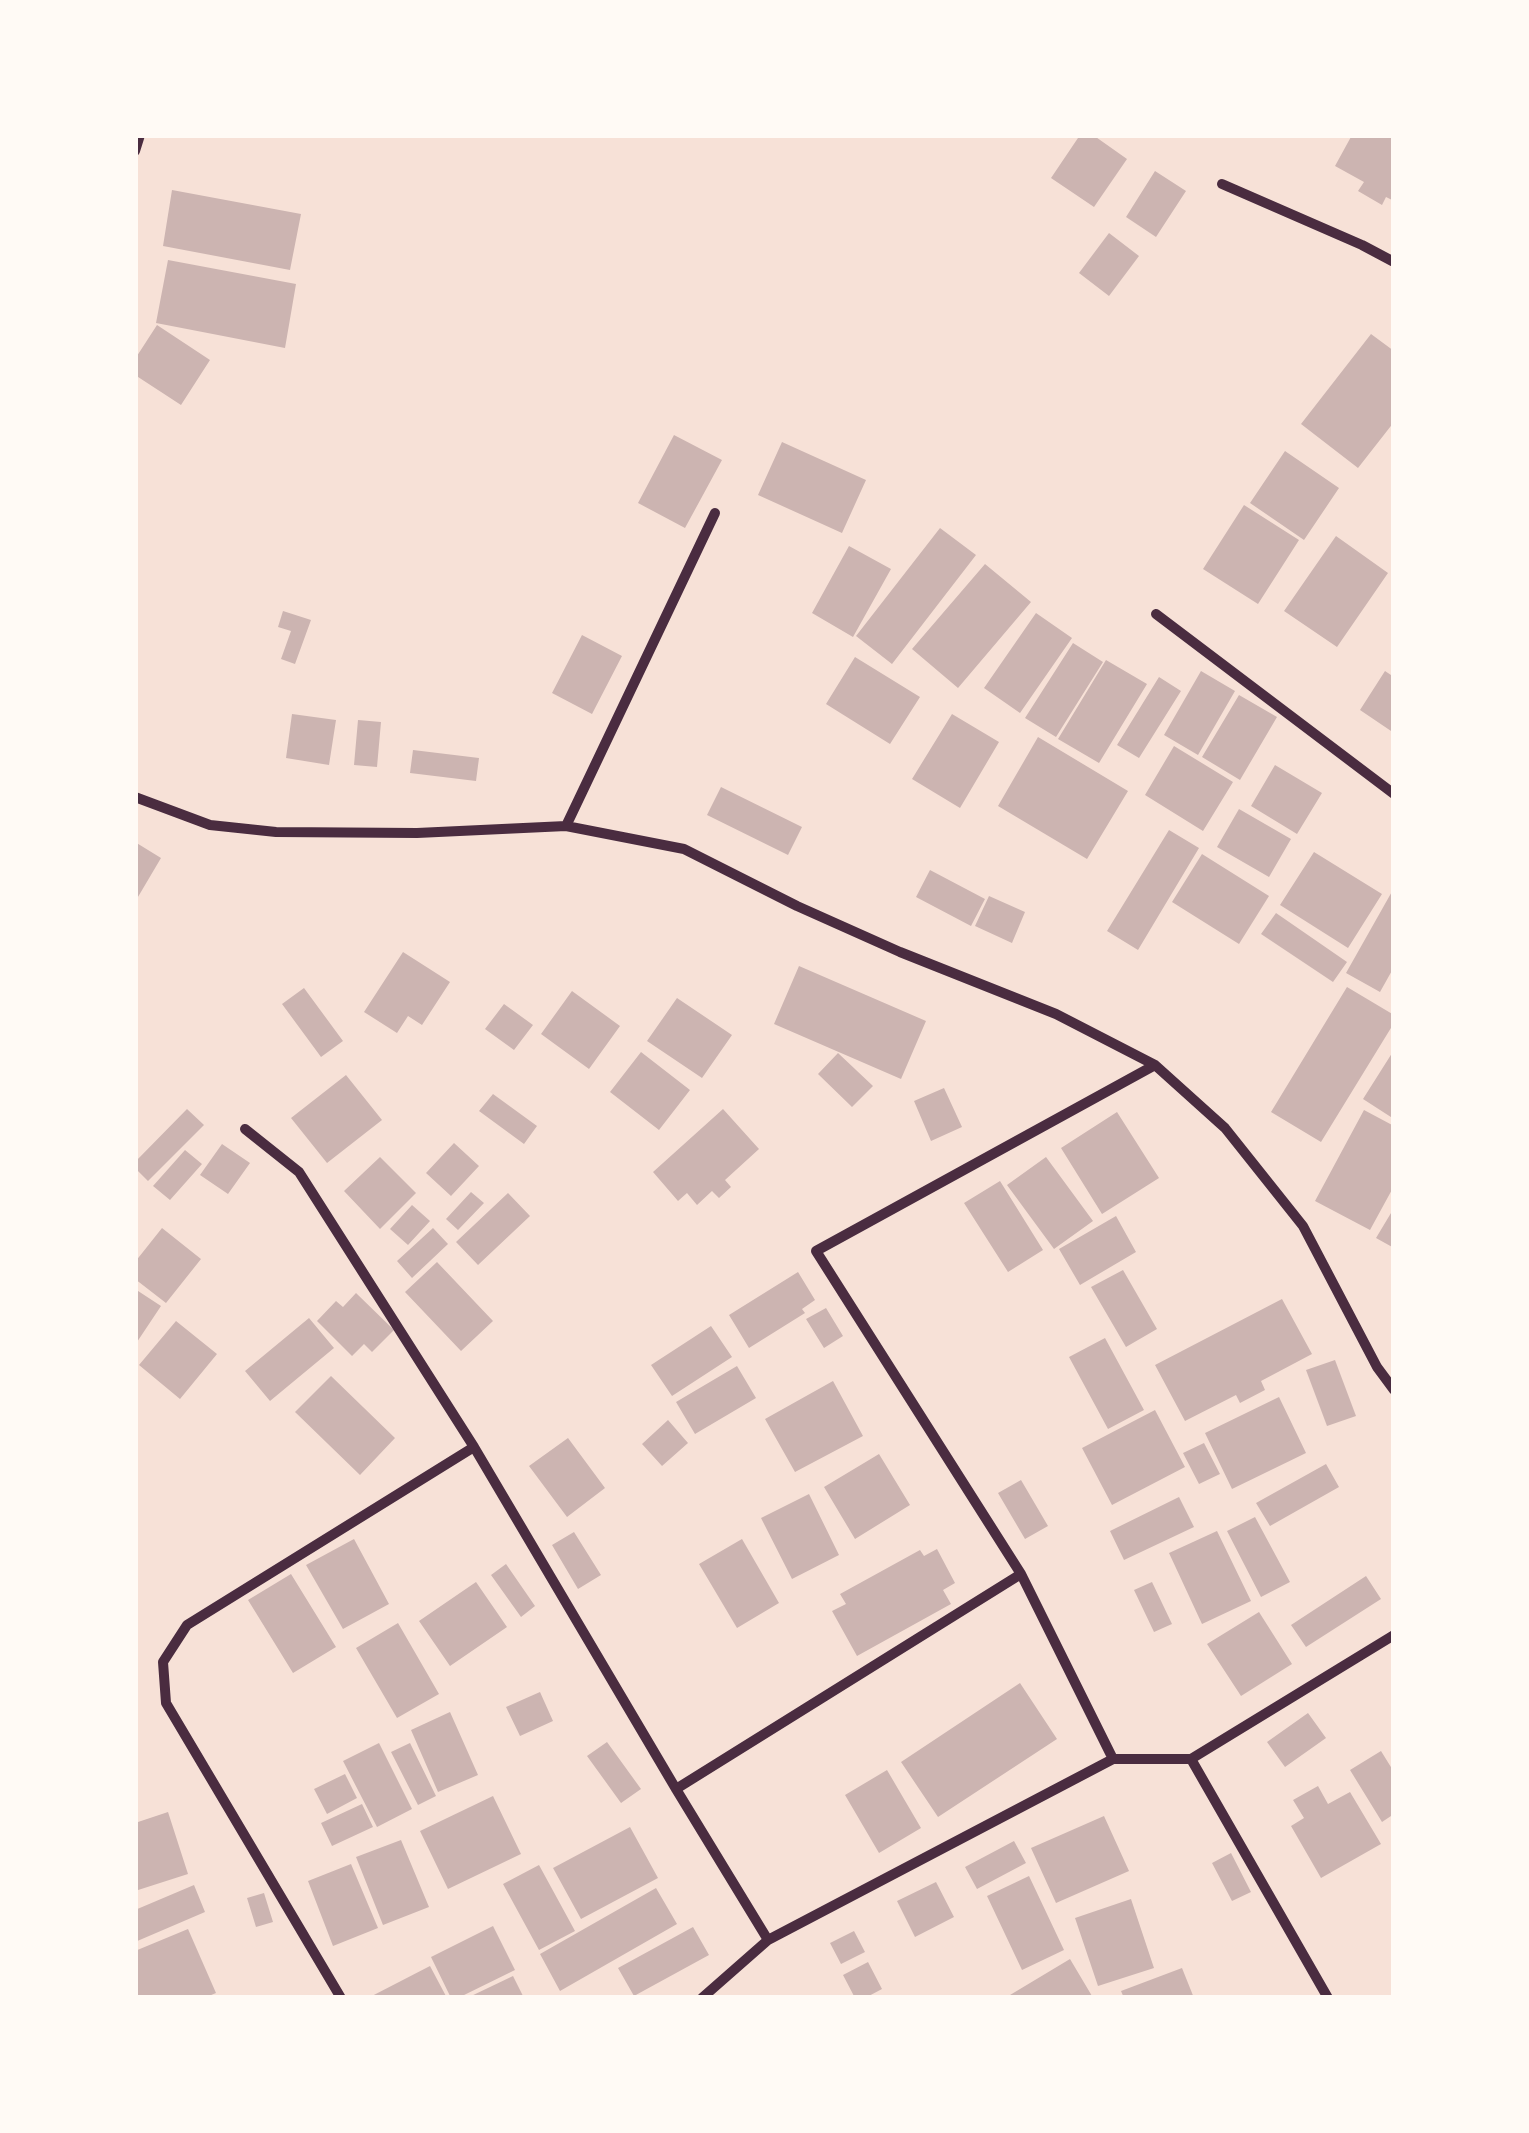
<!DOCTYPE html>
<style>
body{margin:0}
#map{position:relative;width:1529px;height:2133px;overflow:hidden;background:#f7e1d7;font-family:Manrope,sans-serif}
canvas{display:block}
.frame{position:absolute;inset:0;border:138px solid #fffaf5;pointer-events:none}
</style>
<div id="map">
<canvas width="1529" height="2133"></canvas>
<div class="frame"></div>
</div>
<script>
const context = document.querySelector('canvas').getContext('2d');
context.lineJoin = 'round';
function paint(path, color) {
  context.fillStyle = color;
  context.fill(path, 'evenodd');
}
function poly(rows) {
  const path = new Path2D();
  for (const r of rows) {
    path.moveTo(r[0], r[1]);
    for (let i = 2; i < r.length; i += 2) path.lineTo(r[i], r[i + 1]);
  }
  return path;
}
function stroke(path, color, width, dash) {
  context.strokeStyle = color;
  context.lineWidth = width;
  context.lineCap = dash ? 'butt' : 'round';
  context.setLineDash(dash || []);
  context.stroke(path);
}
paint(poly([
 [1080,135,1093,135,1127,159,1094,207,1051,178],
 [1352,135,1389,135,1394,138,1394,201,1386,197,1382,205,1358,191,1364,182,1335,166],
 [1155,171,1186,191,1156,237,1126,217],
 [172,190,301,214,290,270,163,246],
 [1109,233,1139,256,1109,296,1079,273],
 [168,260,296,284,285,348,156,323],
 [157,325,210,360,181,405,135,375,135,359],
 [1371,334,1394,351,1394,422,1358,468,1301,424],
 [674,435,722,460,685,528,638,503],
 [782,442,866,480,842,533,758,495],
 [1285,451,1339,488,1304,540,1250,503],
 [1244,505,1299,540,1258,604,1203,569],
 [940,528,976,555,892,664,856,636],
 [1336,536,1388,573,1337,647,1284,611],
 [849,546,891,569,853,637,812,613],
 [985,564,1031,602,958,688,912,649],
 [283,611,311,620,295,664,281,659,291,631,278,627],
 [1036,613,1072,638,1020,713,984,688],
 [582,635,622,656,592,714,552,693],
 [1073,643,1103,662,1056,737,1025,718],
 [855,657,920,697,890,744,826,704],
 [1106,660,1147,684,1099,763,1058,739],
 [1201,671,1235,691,1198,755,1164,735],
 [1385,671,1394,677,1394,733,1360,710],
 [1159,677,1181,691,1139,758,1117,745],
 [1239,695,1277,717,1240,780,1202,757],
 [292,714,336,720,329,765,286,758],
 [952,714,999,742,960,808,912,779],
 [358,720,381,722,377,767,354,765],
 [1038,737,1128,791,1087,859,998,806],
 [1174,746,1233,782,1203,831,1145,795],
 [413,750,479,758,476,781,410,773],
 [1275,765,1322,793,1297,834,1251,806],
 [721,787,802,827,788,855,707,815],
 [1239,809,1291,839,1269,877,1217,847],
 [1169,830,1199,848,1138,950,1107,931],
 [135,842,161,858,135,902],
 [1314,852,1382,894,1348,948,1280,905],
 [1202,854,1269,896,1239,944,1172,902],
 [930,870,985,899,971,926,916,897],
 [1394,888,1394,967,1380,992,1346,973],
 [989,896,1025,912,1012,943,975,926],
 [1276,913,1347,962,1333,982,1261,934],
 [403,952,450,982,422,1025,408,1016,397,1033,364,1012],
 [799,966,926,1021,901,1079,774,1024],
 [1347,987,1394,1015,1394,1023,1321,1142,1271,1112],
 [304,988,343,1041,321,1057,282,1004],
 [572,991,620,1026,589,1069,541,1034],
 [677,998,732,1035,702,1078,647,1041],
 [504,1004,533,1025,514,1050,485,1029],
 [1394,1050,1394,1119,1363,1099],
 [641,1052,690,1090,659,1130,610,1092],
 [838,1053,873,1086,852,1107,818,1074],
 [346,1075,382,1120,327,1163,291,1118],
 [944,1088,962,1127,931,1141,914,1101],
 [493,1094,537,1126,524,1144,479,1111],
 [187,1109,204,1125,148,1181,135,1168,135,1162],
 [723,1109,759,1149,725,1180,731,1187,719,1198,712,1191,697,1205,687,1193,678,1201,653,1172],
 [1364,1110,1394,1126,1394,1186,1370,1230,1315,1201],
 [1117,1112,1159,1178,1102,1214,1061,1148],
 [454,1143,479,1166,451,1196,426,1173],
 [222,1144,250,1163,228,1194,200,1175],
 [185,1150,202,1164,170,1200,153,1186],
 [380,1157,416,1193,380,1229,344,1191],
 [1046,1157,1093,1221,1054,1249,1007,1185],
 [1000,1181,1043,1250,1008,1272,964,1203],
 [471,1192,484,1203,458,1230,446,1219],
 [508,1193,530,1216,478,1265,456,1242],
 [412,1205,430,1221,408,1245,390,1229],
 [1394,1208,1394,1248,1376,1238],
 [1116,1216,1136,1252,1080,1285,1059,1249],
 [162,1228,201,1259,166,1303,135,1279,135,1262],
 [433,1228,448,1244,412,1278,397,1261],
 [437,1262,493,1321,461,1351,405,1292],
 [1123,1270,1157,1329,1126,1347,1091,1287],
 [798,1272,815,1300,802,1309,805,1313,749,1348,729,1315],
 [135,1289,161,1306,135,1345],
 [356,1293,394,1330,372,1352,364,1344,352,1356,317,1321,336,1301,343,1307],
 [1282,1299,1312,1354,1261,1381,1265,1390,1240,1403,1236,1395,1185,1421,1155,1365],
 [826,1308,843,1336,824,1348,806,1319],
 [309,1318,334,1348,270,1401,245,1371],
 [176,1321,217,1354,180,1399,139,1365],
 [711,1326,732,1357,672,1396,651,1365],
 [1105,1338,1144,1410,1108,1429,1069,1357],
 [1335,1360,1356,1416,1327,1426,1306,1370],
 [737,1366,756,1398,695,1434,676,1402],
 [331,1376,395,1438,360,1475,295,1412],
 [833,1381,863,1436,795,1472,765,1419],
 [1279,1397,1306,1453,1232,1489,1205,1433],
 [1155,1410,1185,1467,1112,1505,1082,1448],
 [668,1420,688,1443,662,1466,642,1444],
 [568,1438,605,1488,567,1517,529,1466],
 [1204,1443,1220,1474,1199,1484,1183,1453],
 [879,1454,910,1505,855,1539,824,1487],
 [1326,1464,1339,1487,1270,1526,1256,1503],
 [1021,1480,1048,1526,1025,1539,998,1493],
 [809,1494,839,1555,792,1579,761,1518],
 [1179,1497,1194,1527,1124,1560,1110,1531],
 [1255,1517,1290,1582,1261,1597,1227,1531],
 [1217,1531,1251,1601,1202,1624,1169,1553],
 [574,1532,601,1575,578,1589,552,1545],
 [354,1539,389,1604,343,1629,306,1565],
 [742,1539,779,1603,737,1628,699,1564],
 [937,1549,955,1583,943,1590,951,1604,857,1656,832,1611,846,1604,840,1594,920,1550,924,1556],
 [506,1564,535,1606,521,1617,491,1575],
 [291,1574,336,1647,293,1673,248,1600],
 [1366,1576,1381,1599,1306,1647,1291,1625],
 [476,1582,507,1627,450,1666,419,1621],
 [1152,1582,1172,1624,1154,1632,1134,1590],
 [1259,1612,1292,1664,1241,1696,1207,1644],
 [398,1623,439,1694,397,1718,356,1648],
 [1020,1683,1057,1739,938,1817,901,1762],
 [540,1692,553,1721,520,1736,506,1707],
 [450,1712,478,1775,438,1792,411,1730],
 [1308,1713,1326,1738,1285,1767,1267,1742],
 [607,1742,641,1789,621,1803,587,1756],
 [379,1743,412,1809,377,1827,343,1761],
 [410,1743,436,1796,418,1805,391,1752],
 [1381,1751,1394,1772,1394,1814,1382,1822,1350,1770],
 [887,1770,921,1828,879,1853,845,1795],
 [345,1774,357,1798,327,1814,314,1789],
 [1318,1786,1328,1804,1350,1792,1381,1844,1321,1878,1291,1826,1304,1818,1293,1800],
 [493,1796,521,1854,448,1889,420,1831],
 [362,1804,373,1827,332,1846,321,1823],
 [168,1812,188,1874,135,1891,135,1823],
 [1104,1816,1129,1871,1056,1903,1031,1848],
 [630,1827,658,1878,581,1919,553,1868],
 [401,1840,429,1907,383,1925,356,1857],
 [1014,1841,1026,1863,977,1889,965,1867],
 [1231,1853,1251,1892,1232,1901,1212,1863],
 [351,1864,378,1928,333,1946,308,1881],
 [539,1865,575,1931,539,1950,503,1884],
 [1029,1876,1064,1950,1022,1970,987,1896],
 [936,1882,954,1917,915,1937,897,1901],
 [194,1885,205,1912,135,1942,135,1910],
 [656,1888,677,1924,560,1991,540,1954],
 [264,1893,273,1922,256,1927,247,1898],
 [1131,1899,1154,1968,1098,1986,1075,1918],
 [493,1926,515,1970,458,1998,451,1998,431,1957],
 [693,1927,709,1955,634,1996,618,1968],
 [188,1929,216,1993,204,1998,135,1998,135,1951],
 [854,1931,865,1952,841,1964,830,1943],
 [1070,1959,1092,1996,1088,1998,1012,1998,1010,1995],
 [868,1962,882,1989,865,1998,855,1998,843,1975],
 [430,1966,447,1998,368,1998],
 [1182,1968,1194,1998,1124,1998,1121,1991],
 [513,1976,524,1998,467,1998]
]), '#ccb4b1');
stroke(poly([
 [135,151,140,135],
 [1222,184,1362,245,1394,262],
 [1156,614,1394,794],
 [135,797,210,825,276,832,417,833,566,826,684,849,797,906,900,952,1056,1014,1155,1065,1225,1128,1303,1226,1377,1367,1394,1390],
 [566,826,715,513],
 [245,1129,299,1172,474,1447,676,1789,768,1940],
 [1113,1759,1021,1574,816,1251,1155,1065],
 [1191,1759,1328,1998],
 [676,1789,1021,1574],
 [341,1998,166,1703,163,1662,187,1625,474,1447],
 [702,1998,768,1940,1113,1759,1191,1759,1394,1635]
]), '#4a2c40', 10);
</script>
